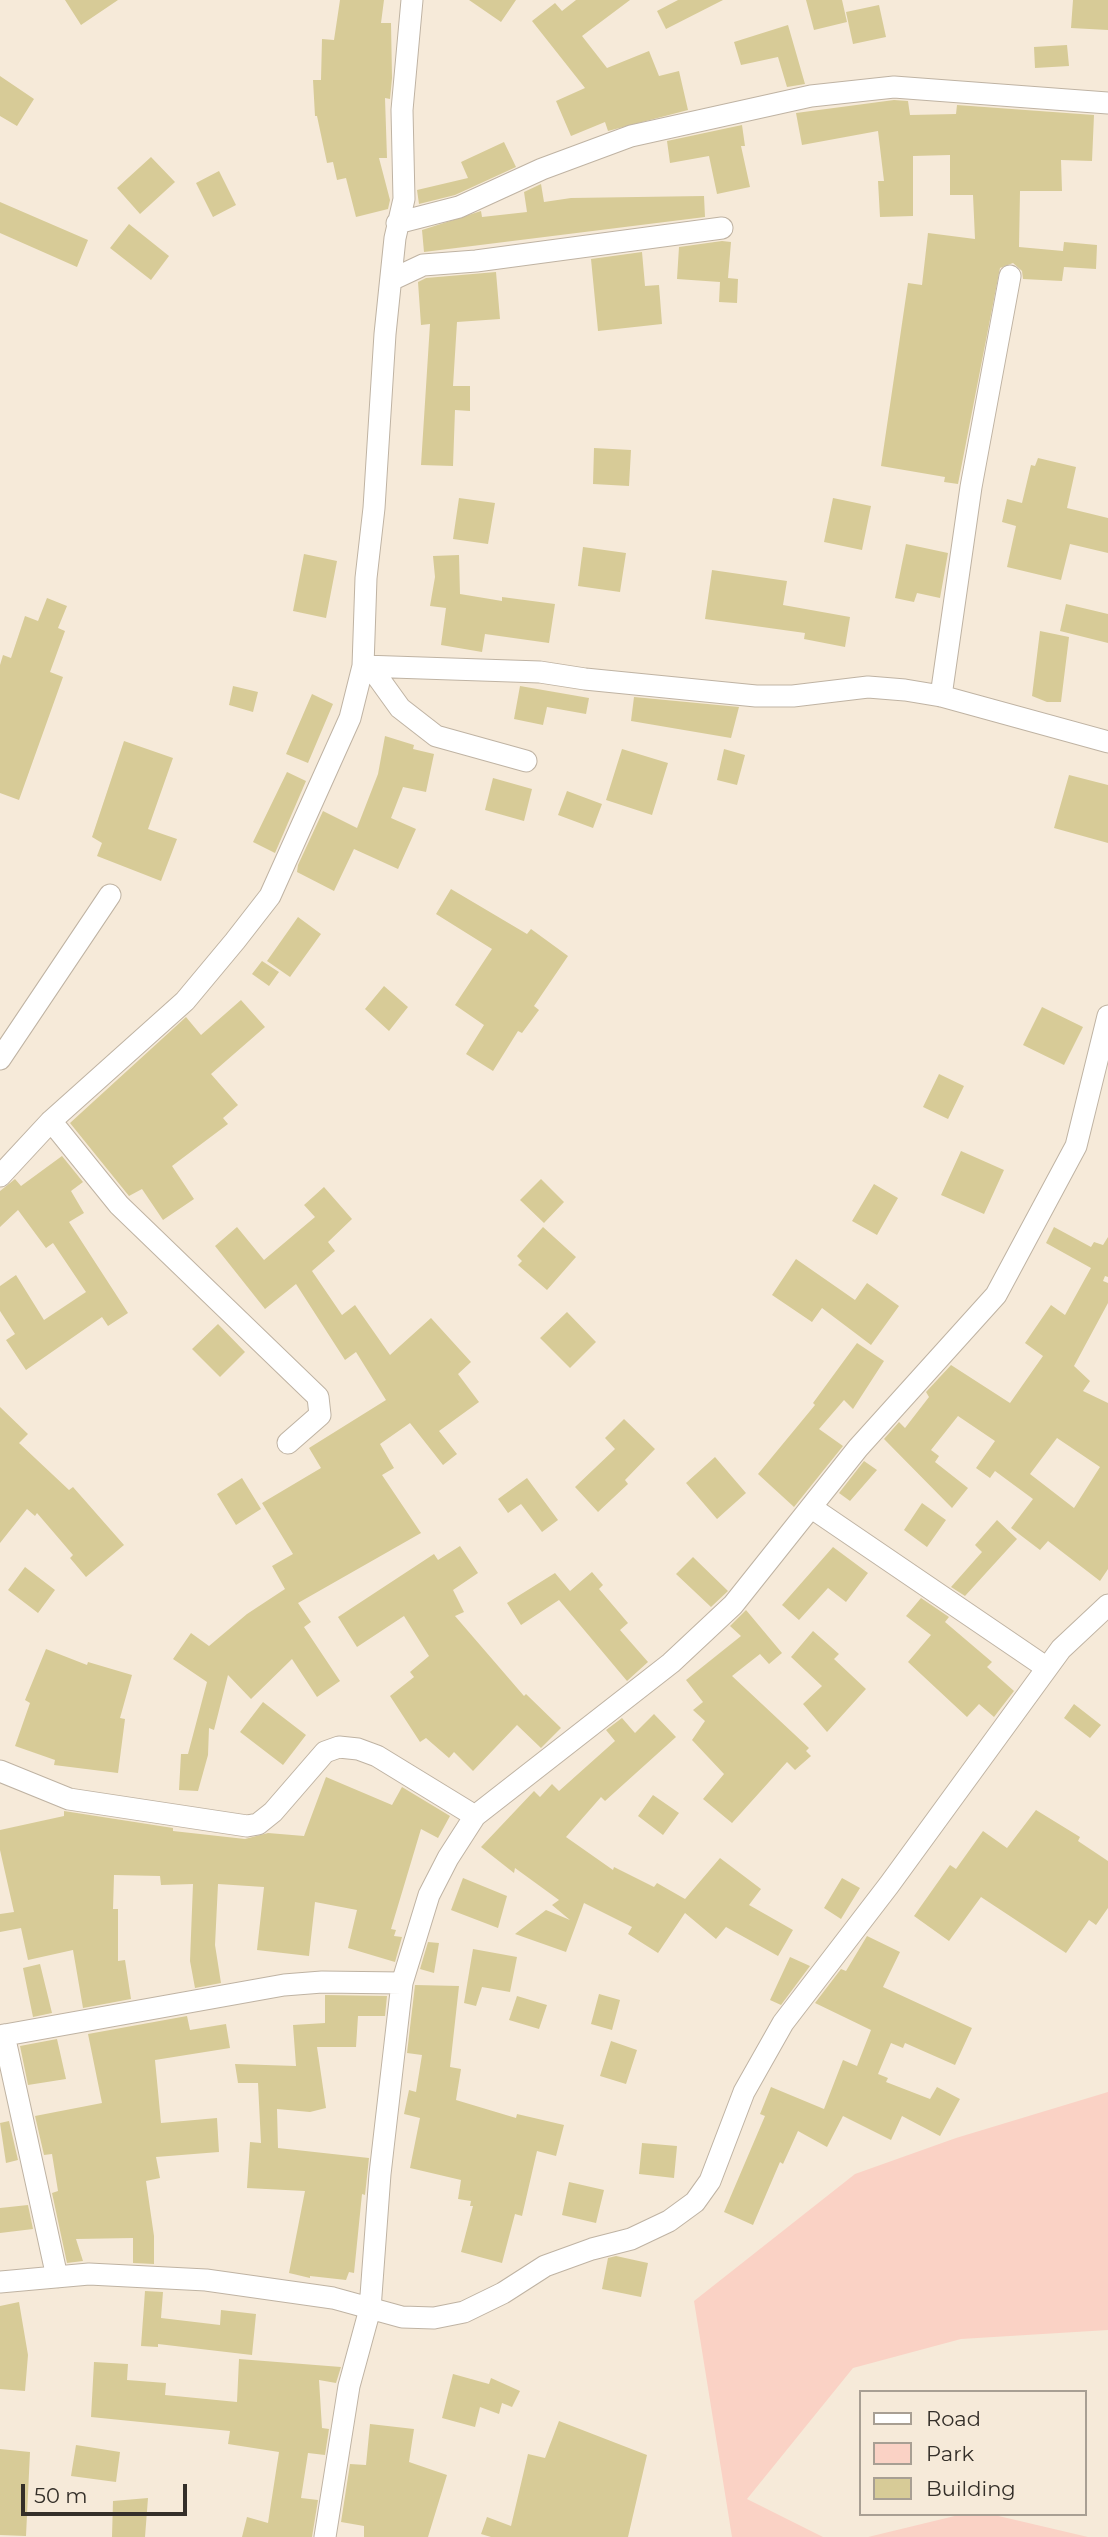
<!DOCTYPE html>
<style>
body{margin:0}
#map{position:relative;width:1108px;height:2537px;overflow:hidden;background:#f6ead9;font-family:Montserrat,sans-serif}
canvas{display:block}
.legend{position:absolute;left:859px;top:2390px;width:228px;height:126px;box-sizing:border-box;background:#f6ead9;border:2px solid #a89f93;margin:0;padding:9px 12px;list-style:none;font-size:21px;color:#342f29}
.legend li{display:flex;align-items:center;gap:14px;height:35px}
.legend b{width:35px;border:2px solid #a89f93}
.scale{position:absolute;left:21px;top:2484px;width:166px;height:32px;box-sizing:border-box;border:4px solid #342f29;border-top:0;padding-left:9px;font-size:21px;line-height:24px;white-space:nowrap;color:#342f29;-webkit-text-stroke:5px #f6ead9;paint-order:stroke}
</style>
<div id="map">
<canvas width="1108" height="2537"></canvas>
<ul class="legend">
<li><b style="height:9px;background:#fff"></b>Road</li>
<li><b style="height:19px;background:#fad2c5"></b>Park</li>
<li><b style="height:19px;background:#d7cb97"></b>Building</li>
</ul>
<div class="scale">50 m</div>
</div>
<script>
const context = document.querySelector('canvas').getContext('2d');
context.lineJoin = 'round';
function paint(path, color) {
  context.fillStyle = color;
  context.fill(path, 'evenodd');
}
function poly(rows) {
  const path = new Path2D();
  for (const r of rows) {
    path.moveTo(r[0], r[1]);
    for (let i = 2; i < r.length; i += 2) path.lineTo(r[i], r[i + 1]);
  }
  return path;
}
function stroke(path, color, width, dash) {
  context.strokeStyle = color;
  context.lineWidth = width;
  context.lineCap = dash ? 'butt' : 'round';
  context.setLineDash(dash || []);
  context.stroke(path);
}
paint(poly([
 [1108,2092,1108,2330,961,2339,853,2368,747,2499,823,2537,732,2537,694,2301,855,2174,956,2138],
 [963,2514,990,2514,1088,2537,868,2537]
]), '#fad2c5');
paint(poly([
 [65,0,118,0,81,25],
 [340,0,384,0,381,23,391,23,392,78,390,99,385,98,387,158,379,158,390,200,388,209,356,217,346,178,337,180,333,162,327,163,317,116,315,116,313,80,321,80,322,39,334,40],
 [469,0,516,0,501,22],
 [576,0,630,0,582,36,607,68,649,51,659,76,679,71,688,110,608,131,605,122,571,136,556,101,585,88,532,21,555,3,562,11],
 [678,0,723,0,666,29,657,11],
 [806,0,842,0,847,22,814,30],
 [1073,0,1108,0,1108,30,1071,28],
 [879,5,886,37,853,44,846,12],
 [788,25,805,84,787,87,778,57,741,65,734,42],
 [1067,45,1069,66,1035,68,1034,47],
 [0,76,34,99,17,126,0,116],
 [894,100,908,101,910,115,956,114,957,105,1094,115,1092,161,1061,160,1062,191,1020,191,1019,247,1063,251,1064,242,1097,245,1096,269,1064,267,1062,281,1023,279,1022,271,1013,263,1000,268,958,484,944,482,945,477,881,466,908,283,922,285,928,233,975,239,973,195,950,195,950,155,913,156,913,216,880,217,878,181,884,181,878,131,802,145,796,113],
 [742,125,745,146,741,146,750,187,717,194,709,156,670,163,667,141],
 [504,142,516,167,455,195,419,204,417,190,468,178,461,162],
 [151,157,175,182,140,214,117,188],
 [219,171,236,205,213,217,196,183],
 [541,184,544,202,571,198,704,196,705,217,424,252,422,230,481,211,482,217,527,212,524,192],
 [0,202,88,240,77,267,0,233],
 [129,224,169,256,151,280,110,248],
 [722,241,731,242,728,278,738,279,737,303,719,302,720,282,677,279,679,247],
 [642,252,645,286,659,285,662,324,598,331,591,259],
 [496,272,500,319,457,322,453,386,470,386,470,411,455,410,453,466,421,465,430,324,421,325,418,282,426,278],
 [594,448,631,450,629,486,593,484],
 [1038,458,1076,467,1067,508,1108,518,1108,553,1070,544,1061,580,1007,567,1016,526,1002,522,1007,499,1022,503,1031,465,1035,466],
 [459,498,495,503,488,544,453,539],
 [833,498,871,506,862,550,824,542],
 [906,544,948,553,940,598,917,593,914,602,895,598],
 [583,547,626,553,620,592,578,586],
 [304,554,337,561,326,618,293,611],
 [459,555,460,594,502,601,502,597,555,604,549,643,485,634,482,652,441,645,446,608,430,606,435,577,433,556],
 [712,570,787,581,783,605,850,617,845,647,804,639,805,633,705,619],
 [47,598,67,606,58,628,65,631,50,672,63,677,19,800,0,793,0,665,3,655,11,658,25,616,38,621],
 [1066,604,1108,614,1108,643,1060,631],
 [1040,631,1069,637,1061,702,1047,702,1032,696],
 [233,686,258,692,253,712,229,705],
 [520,686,589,698,586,714,547,707,543,725,514,719],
 [312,694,333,704,308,763,286,754],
 [634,697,739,707,731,738,631,721],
 [385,736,414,745,413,749,434,754,426,792,403,787,391,818,416,829,398,869,354,849,334,891,297,872,298,865,323,811,357,828,378,774],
 [124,741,173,758,148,829,177,839,161,881,97,856,102,843,92,837],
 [622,749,668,763,652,815,606,800],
 [724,749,745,755,737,785,717,780],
 [287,772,306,781,275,853,253,842],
 [1069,775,1108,785,1108,843,1054,828],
 [493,778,532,789,524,821,485,810],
 [567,791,602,804,593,828,558,815],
 [451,889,527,934,531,929,568,956,534,1006,539,1010,522,1033,518,1031,493,1071,466,1054,484,1025,455,1005,492,949,436,914],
 [298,917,321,934,290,977,267,961],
 [262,961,279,972,269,986,252,974],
 [384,986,408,1007,389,1031,365,1009],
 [241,1000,265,1027,211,1074,238,1105,223,1118,228,1124,172,1166,194,1199,163,1220,142,1189,129,1196,70,1123,186,1017,201,1035],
 [1042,1007,1083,1027,1064,1065,1023,1045],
 [939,1074,964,1086,948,1119,923,1107],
 [961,1151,1004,1170,984,1214,941,1195],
 [62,1156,83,1182,71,1191,84,1213,69,1222,128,1313,108,1326,102,1317,26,1370,6,1340,15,1334,0,1311,0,1286,16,1275,44,1320,86,1292,53,1243,46,1248,18,1210,0,1227,0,1191,15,1179,21,1186],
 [541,1179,564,1202,544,1223,520,1200],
 [874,1184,898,1198,877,1235,852,1221],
 [324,1187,352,1219,328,1242,335,1251,312,1271,342,1315,355,1305,390,1355,431,1318,471,1362,458,1374,479,1402,439,1431,457,1454,443,1465,410,1423,380,1444,394,1468,382,1475,421,1533,298,1603,311,1622,304,1627,340,1681,317,1697,292,1659,251,1699,228,1675,214,1730,209,1728,208,1755,198,1791,179,1790,181,1754,188,1754,207,1682,173,1659,191,1633,209,1646,247,1614,285,1589,272,1566,293,1554,262,1503,321,1468,309,1448,386,1400,356,1352,345,1360,296,1284,265,1309,215,1246,237,1227,264,1260,315,1217,304,1205],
 [543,1227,576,1257,547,1290,518,1265,522,1261,517,1256],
 [1054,1227,1091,1247,1094,1242,1103,1245,1108,1237,1108,1277,1105,1276,1103,1281,1108,1283,1108,1303,1074,1366,1090,1381,1083,1391,1108,1403,1108,1569,1100,1581,1048,1541,1040,1550,1011,1528,1033,1499,995,1471,990,1478,976,1468,995,1441,958,1416,931,1450,939,1456,935,1462,968,1488,952,1508,884,1439,899,1422,905,1428,929,1397,926,1392,951,1365,1010,1403,1043,1356,1025,1343,1051,1305,1065,1315,1091,1268,1046,1243],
 [1057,1438,1100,1467,1074,1508,1030,1474],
 [796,1259,855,1300,867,1283,899,1306,871,1345,822,1308,812,1322,772,1295],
 [567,1312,596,1342,570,1368,540,1338],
 [218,1324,245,1352,220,1377,192,1349],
 [857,1343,884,1361,853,1409,844,1400,819,1429,843,1446,794,1507,758,1474,815,1405,813,1403],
 [0,1407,28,1434,19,1443,69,1490,73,1487,124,1545,86,1577,70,1558,73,1555,37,1513,35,1516,27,1509,0,1543],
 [624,1419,655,1449,625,1480,628,1484,598,1512,575,1487,615,1449,605,1438],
 [715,1457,746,1493,717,1519,686,1483],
 [864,1461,877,1470,850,1501,839,1493],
 [242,1478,261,1509,236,1525,217,1494],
 [527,1478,558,1520,542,1532,521,1504,508,1513,498,1499],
 [922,1503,946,1520,927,1547,904,1530],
 [997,1520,1017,1539,965,1596,951,1587,982,1552,975,1545],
 [460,1546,478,1573,453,1590,464,1612,455,1616,524,1696,526,1694,561,1728,541,1748,517,1725,473,1771,454,1752,449,1758,426,1738,420,1742,390,1696,414,1677,410,1672,429,1656,404,1616,357,1647,338,1617,434,1554,438,1560],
 [833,1547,868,1573,846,1602,828,1588,799,1620,782,1605],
 [693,1557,728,1591,711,1607,676,1574],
 [25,1567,55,1590,38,1613,8,1590],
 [592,1572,603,1585,599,1589,628,1623,620,1630,648,1662,627,1681,559,1600,521,1625,507,1603,555,1573,570,1591],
 [921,1598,949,1617,945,1622,992,1662,987,1667,1014,1691,994,1717,979,1704,967,1717,908,1662,931,1635,906,1616],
 [746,1610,782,1653,769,1664,760,1654,732,1676,809,1748,806,1751,811,1756,795,1770,787,1762,732,1823,703,1799,724,1774,692,1740,705,1721,693,1710,703,1702,686,1680,741,1636,730,1626],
 [813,1631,839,1654,834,1659,866,1689,827,1732,803,1704,822,1686,791,1657],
 [46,1649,87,1665,88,1662,132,1675,120,1718,125,1719,118,1773,54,1765,55,1760,15,1746,30,1703,25,1700],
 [263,1702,306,1735,283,1765,240,1732],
 [1074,1704,1101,1725,1090,1738,1064,1718],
 [654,1714,676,1737,605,1801,601,1797,566,1837,613,1870,614,1867,654,1887,657,1883,685,1899,720,1858,761,1889,749,1905,793,1930,778,1956,726,1927,716,1939,685,1913,658,1953,628,1934,632,1927,584,1903,566,1952,515,1934,546,1910,570,1920,552,1905,559,1900,515,1868,514,1873,481,1847,534,1791,540,1797,552,1784,559,1791,615,1741,606,1730,622,1718,635,1733],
 [326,1777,392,1805,402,1787,450,1816,438,1838,421,1829,391,1929,396,1930,394,1936,402,1937,395,1962,348,1948,357,1910,315,1902,309,1956,257,1950,264,1887,218,1884,215,1945,221,1983,195,1988,190,1961,193,1884,161,1885,160,1876,114,1875,113,1909,118,1909,118,1961,125,1960,131,1999,83,2008,73,1950,28,1960,21,1928,0,1932,0,1914,14,1912,0,1850,0,1830,64,1816,64,1811,173,1828,173,1831,245,1839,268,1833,304,1836],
 [653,1795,679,1813,663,1835,638,1816],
 [1036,1810,1080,1837,1078,1841,1108,1861,1108,1908,1096,1925,1089,1920,1066,1953,981,1897,949,1941,914,1916,950,1865,956,1869,983,1831,1007,1848],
 [463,1878,507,1896,498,1928,451,1910],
 [842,1878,860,1888,841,1919,824,1908],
 [867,1936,900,1952,883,1987,972,2028,955,2065,905,2043,903,2048,891,2043,878,2074,888,2078,886,2082,930,2099,937,2087,960,2099,940,2136,902,2116,891,2140,843,2116,827,2147,798,2131,783,2164,780,2162,753,2225,724,2212,765,2116,760,2114,771,2087,824,2109,843,2060,857,2066,871,2030,815,2003,841,1969,846,1971],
 [428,1942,439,1943,434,1973,420,1969],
 [473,1949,517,1957,510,1992,482,1987,476,2006,464,2003],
 [790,1957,810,1966,781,2005,770,2000],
 [40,1964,52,2013,33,2017,23,1968],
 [415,1985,459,1986,450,2067,461,2069,456,2100,516,2118,517,2114,564,2125,556,2156,537,2151,522,2216,515,2214,502,2263,461,2252,473,2206,470,2206,471,2201,458,2199,461,2180,410,2168,420,2118,404,2114,409,2090,416,2092,422,2055,407,2053],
 [599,1994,620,2000,612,2030,591,2024],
 [325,1995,387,1996,385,2016,358,2016,356,2047,317,2047,326,2108,310,2112,277,2109,278,2148,369,2158,365,2195,362,2194,354,2273,349,2272,346,2280,310,2276,310,2278,289,2273,305,2191,247,2188,250,2142,261,2143,258,2083,238,2083,235,2064,296,2066,293,2025,325,2023],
 [517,1996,547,2005,539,2029,509,2020],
 [187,2016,190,2030,226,2024,230,2048,155,2060,161,2123,217,2118,219,2152,156,2157,160,2178,146,2181,154,2236,154,2264,133,2263,133,2238,76,2239,83,2261,67,2263,52,2193,58,2191,52,2154,44,2155,35,2116,102,2103,88,2034],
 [57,2039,66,2079,28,2085,20,2046],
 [611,2041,637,2050,626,2084,600,2076],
 [9,2121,18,2160,6,2163,0,2123],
 [642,2143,677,2146,674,2178,639,2174],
 [569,2182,604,2190,596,2223,562,2215],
 [28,2205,33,2229,0,2233,0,2208],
 [616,2256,648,2263,641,2297,602,2289,608,2258],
 [145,2291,163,2292,161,2318,220,2325,221,2310,256,2314,252,2355,158,2344,158,2347,141,2346],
 [19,2302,28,2355,25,2391,0,2389,0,2306],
 [239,2359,341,2367,336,2383,319,2380,322,2428,329,2429,325,2455,308,2453,301,2498,318,2500,312,2537,242,2537,247,2517,268,2523,279,2452,228,2444,230,2431,91,2417,94,2362,128,2364,127,2380,166,2383,165,2395,237,2402],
 [453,2374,489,2384,491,2378,520,2391,512,2407,502,2403,499,2414,480,2407,475,2427,442,2418],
 [559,2421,647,2455,628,2537,491,2537,481,2534,487,2517,511,2526,528,2454,545,2458],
 [370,2424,414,2429,409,2462,447,2475,428,2537,364,2537,364,2526,341,2522,350,2464,366,2465],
 [76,2445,120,2452,116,2482,71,2476],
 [0,2449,30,2452,26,2536,0,2535],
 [148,2498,145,2537,112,2537,113,2501]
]), '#d7cb97');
const street = poly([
 [397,223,459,207,542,169,631,136,811,96,894,87,1108,103],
 [391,280,423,265,476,261,722,228],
 [369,665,400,708,436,736,526,761],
 [363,666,540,672,585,679,756,696,793,696,868,687,905,690,941,696,1108,742],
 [941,696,971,487,1010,276],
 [0,1059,110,895],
 [51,1121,119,1205,318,1397,320,1415,288,1443],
 [0,1176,51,1121,185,1001,235,941,270,896,350,718,363,666,366,578,374,508,385,334,395,238,404,199,402,110,412,0],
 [812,1508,1047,1668],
 [0,1771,69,1799,247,1826,258,1824,273,1812,325,1752,339,1747,358,1749,377,1756,475,1816],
 [4,2035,57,2277],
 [0,2036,284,1985,322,1982,402,1983],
 [0,2282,89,2274,206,2280,333,2298,402,2317,434,2318,464,2312,503,2293,545,2266,592,2249,631,2239,669,2221,695,2202,710,2181,744,2092,783,2023,889,1885,1061,1649,1108,1605],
 [325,2537,349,2386,370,2309,380,2174,402,1983,429,1895,448,1858,475,1816,671,1663,733,1605,858,1448,996,1295,1076,1146,1108,1016]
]);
stroke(street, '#bfb3a3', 23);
stroke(street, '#fff', 21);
</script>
